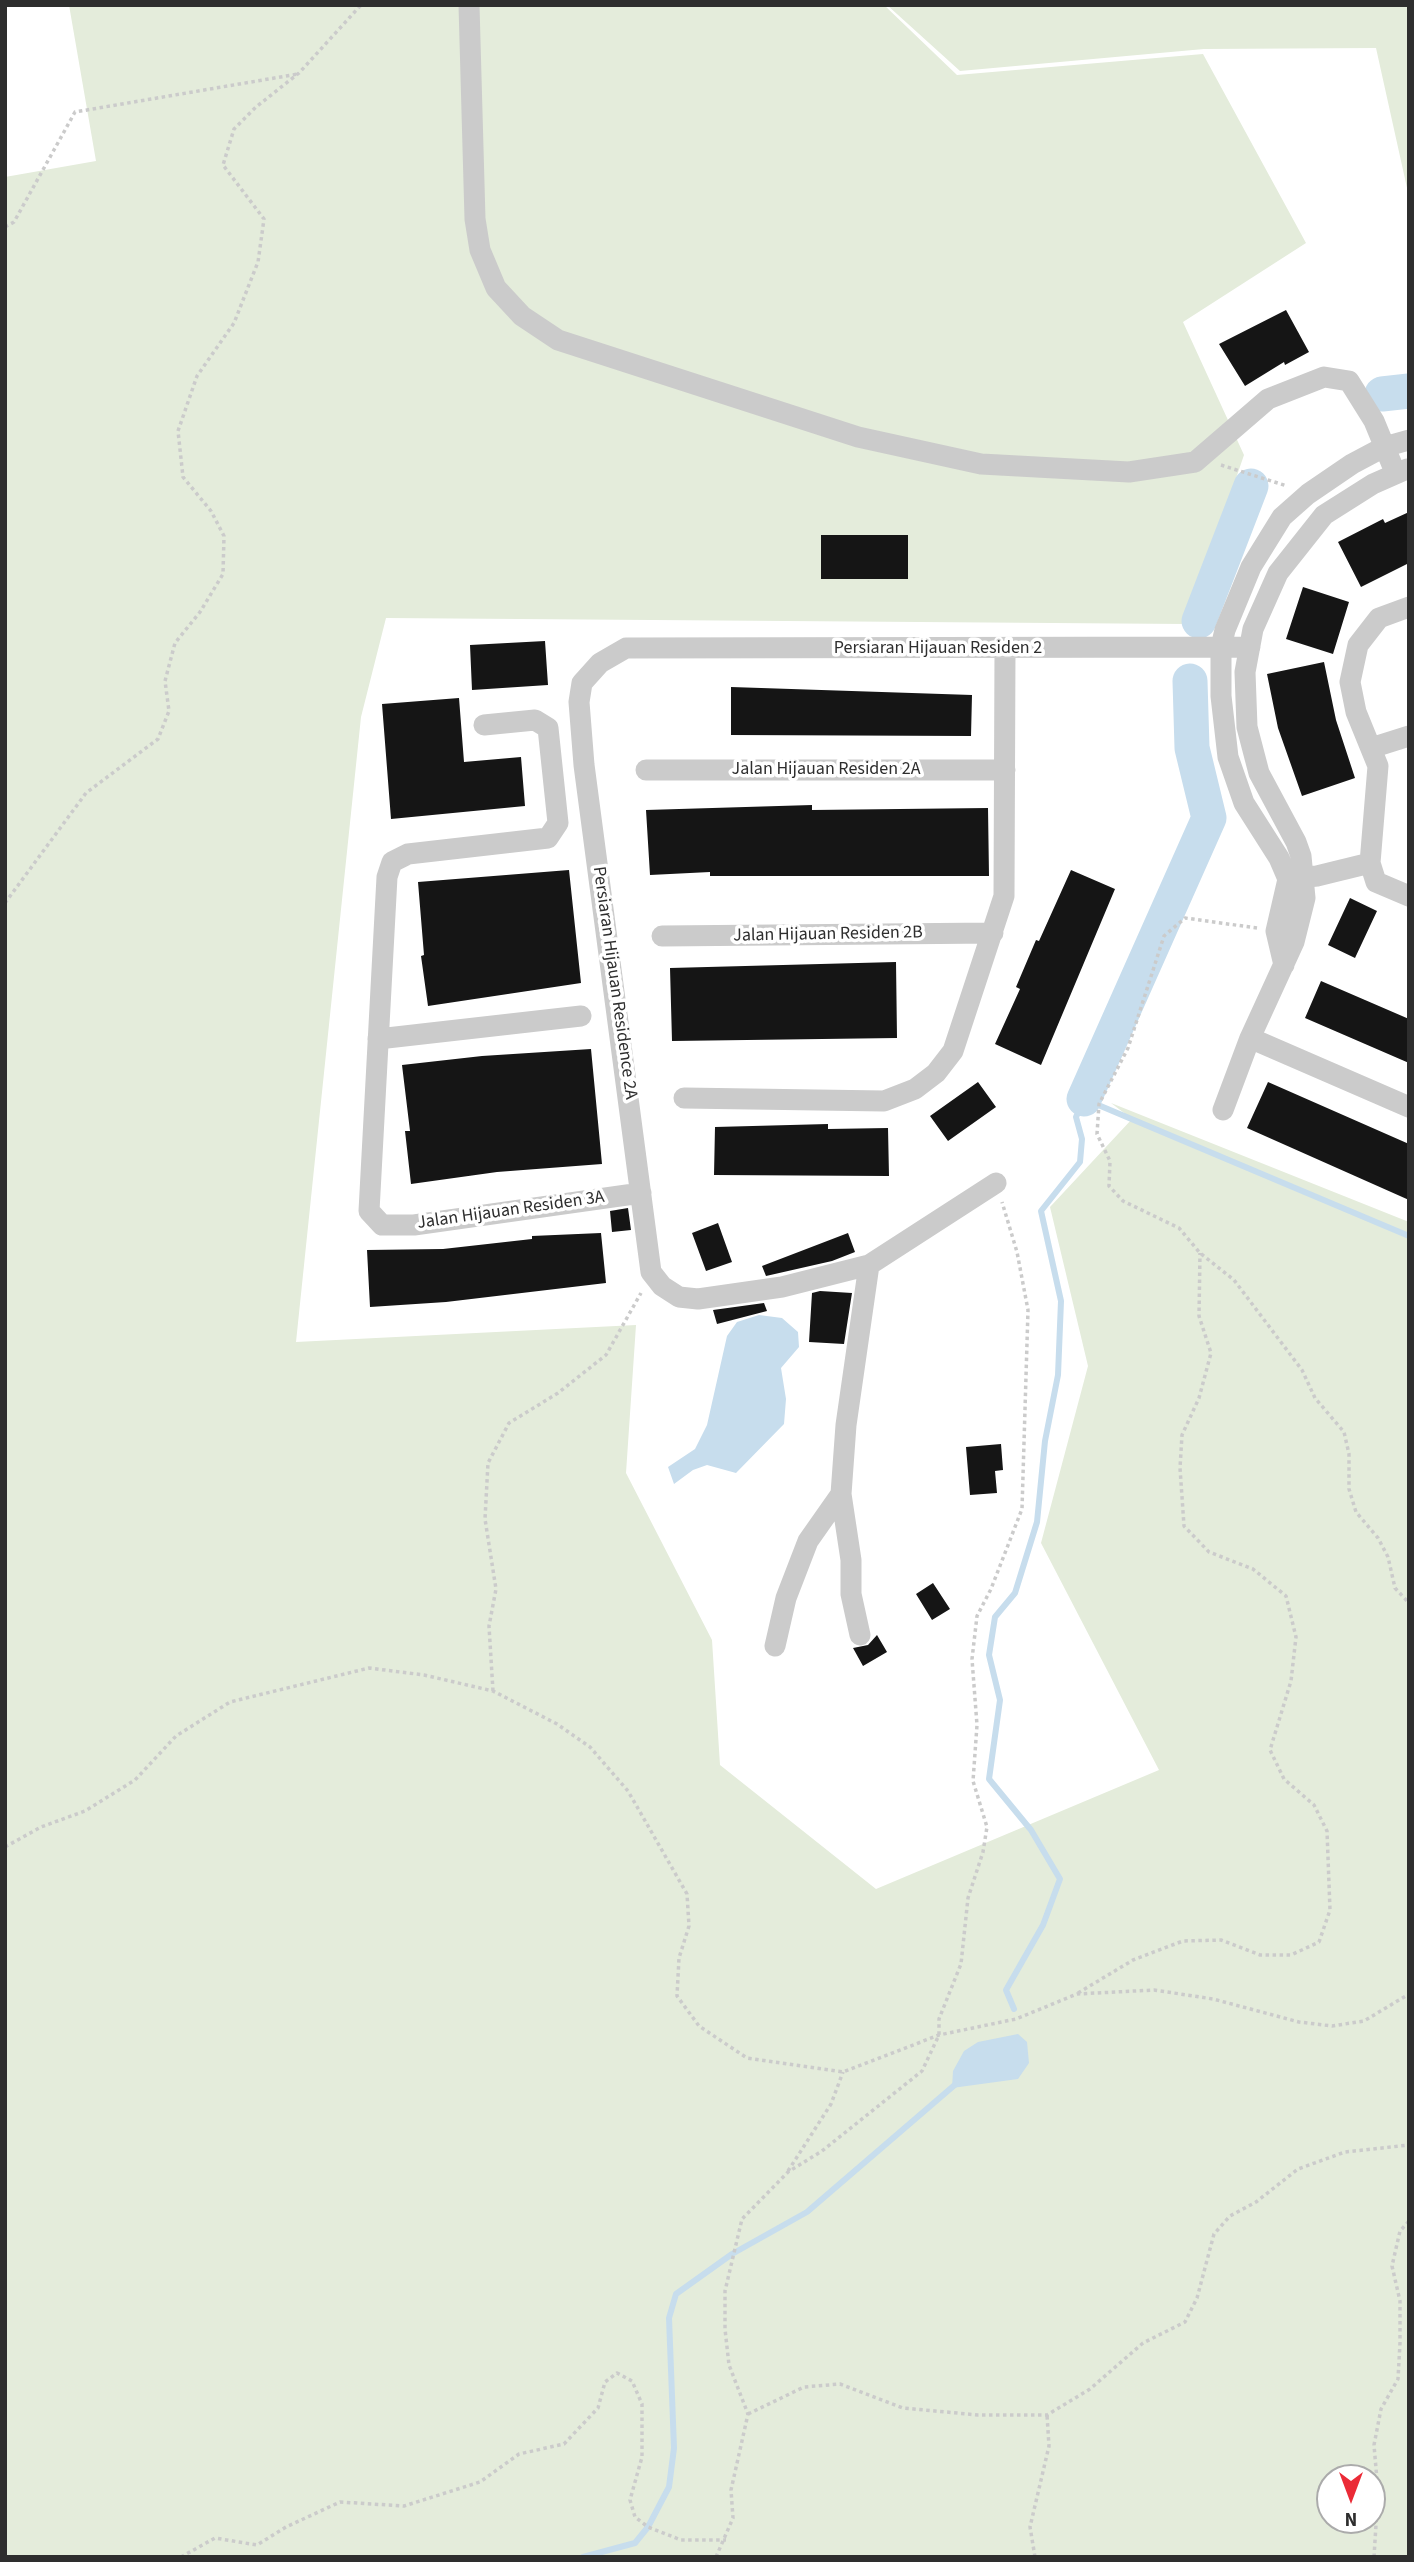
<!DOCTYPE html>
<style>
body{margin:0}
#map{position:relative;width:1414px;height:2562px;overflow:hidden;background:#fff;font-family:"Source Sans 3",sans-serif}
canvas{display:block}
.frame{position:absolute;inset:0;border:7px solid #2e2e2e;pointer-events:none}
.north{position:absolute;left:1316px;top:2464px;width:70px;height:70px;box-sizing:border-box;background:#fff;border:2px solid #ababab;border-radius:50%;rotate:180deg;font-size:19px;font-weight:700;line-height:28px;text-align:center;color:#2e2e2e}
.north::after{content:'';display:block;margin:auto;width:24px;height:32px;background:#eb2b37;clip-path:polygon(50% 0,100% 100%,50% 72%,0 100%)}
</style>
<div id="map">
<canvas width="1414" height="2562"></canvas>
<div class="frame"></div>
<div class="north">N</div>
</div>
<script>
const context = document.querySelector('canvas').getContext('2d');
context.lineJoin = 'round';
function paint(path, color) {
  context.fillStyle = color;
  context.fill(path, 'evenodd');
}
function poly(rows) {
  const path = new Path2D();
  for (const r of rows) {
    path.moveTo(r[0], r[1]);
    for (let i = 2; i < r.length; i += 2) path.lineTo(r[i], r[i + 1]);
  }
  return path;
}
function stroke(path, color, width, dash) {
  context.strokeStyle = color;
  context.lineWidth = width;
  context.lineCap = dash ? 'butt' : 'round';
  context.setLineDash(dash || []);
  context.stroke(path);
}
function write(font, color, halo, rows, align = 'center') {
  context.font = font + ' "Source Sans 3",sans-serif';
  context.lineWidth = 7;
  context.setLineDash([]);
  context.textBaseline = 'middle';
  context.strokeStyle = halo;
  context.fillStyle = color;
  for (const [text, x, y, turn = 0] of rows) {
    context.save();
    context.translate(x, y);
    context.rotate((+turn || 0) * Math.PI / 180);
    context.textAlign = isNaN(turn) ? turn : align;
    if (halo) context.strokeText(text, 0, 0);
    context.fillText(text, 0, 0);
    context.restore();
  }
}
paint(poly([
 [69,5,884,5,957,75,1203,54,1306,243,1183,322,1244,455,1186,624,386,618,361,717,296,1342,636,1325,626,1473,712,1640,720,1765,876,1889,1159,1770,1041,1543,1088,1366,1050,1207,1132,1119,1111,1103,1409,1222,1409,2557,5,2557,5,177,96,161],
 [1330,2478,1372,2478,1372,2520,1330,2520],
 [887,5,1409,5,1409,197,1376,48,1204,49,960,71]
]), '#e4ecdb');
paint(poly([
 [759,1315,782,1318,798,1332,799,1347,781,1368,786,1399,784,1424,736,1473,707,1465,693,1470,674,1484,668,1467,695,1449,707,1425,727,1336,737,1322],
 [1018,2034,1027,2042,1029,2063,1018,2079,952,2088,953,2071,964,2051,978,2042]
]), '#c7dded');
stroke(poly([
 [1014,2009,1006,1990,1043,1925,1060,1879,1031,1830,989,1779,1000,1700,989,1655,995,1617,1015,1593,1037,1522,1045,1441,1058,1375,1061,1301,1041,1211,1080,1162,1082,1139,1076,1117,1084,1099,1409,1236],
 [583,2557,635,2543,648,2527,669,2487,674,2448,669,2318,676,2294,732,2254,807,2212,957,2083]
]), '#c7dded', 6);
stroke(poly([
 [1382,394,1409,391],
 [1199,621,1251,486],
 [1084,1099,1209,818,1192,748,1190,681]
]), '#c7dded', 35);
paint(poly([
 [1286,310,1309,352,1285,365,1284,362,1245,386,1219,344],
 [1409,512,1409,563,1361,587,1338,542,1383,519,1385,523],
 [821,535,908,535,908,579,821,579],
 [1303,587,1349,602,1333,654,1286,639],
 [545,641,548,685,472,690,470,645],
 [1324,662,1336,720,1355,778,1302,796,1278,728,1267,674],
 [731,687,972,695,971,736,731,735],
 [459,698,464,762,521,757,525,806,391,819,382,704],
 [812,805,812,810,988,808,989,876,710,876,710,872,650,875,646,810],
 [569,870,581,983,428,1006,421,956,424,955,418,882],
 [1071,870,1115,889,1041,1065,995,1044,1020,989,1016,987,1036,940,1039,941],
 [1350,898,1377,911,1355,958,1328,945],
 [896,962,897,1038,672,1041,670,968],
 [1321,981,1409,1019,1409,1063,1305,1018],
 [591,1049,602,1164,497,1172,411,1184,405,1131,410,1131,402,1065,482,1056],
 [978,1082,996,1107,948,1141,930,1116],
 [1268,1082,1409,1144,1409,1200,1247,1128],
 [828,1124,828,1129,888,1128,889,1176,714,1175,715,1127],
 [628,1208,631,1230,612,1232,610,1211],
 [718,1223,732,1262,706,1271,692,1233],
 [601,1233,606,1283,446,1302,370,1307,367,1250,443,1249,532,1239,532,1236],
 [848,1233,855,1252,832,1261,766,1276,762,1266],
 [820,1291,852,1293,844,1344,809,1342,812,1293],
 [764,1303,767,1311,717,1324,713,1310],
 [1001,1444,1003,1470,995,1471,997,1493,970,1495,966,1447],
 [933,1583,950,1609,932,1620,916,1594],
 [877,1635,887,1652,863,1666,853,1648,868,1645]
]), '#151515');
stroke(poly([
 [5,227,14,222,75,112,298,74],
 [1221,465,1287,486],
 [5,903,86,793,158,739,169,711,165,681,175,643,200,612,223,574,224,536,211,511,183,477,178,431,197,376,234,323,258,262,264,219,223,165,234,129,256,107,299,73,361,5],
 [1257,928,1185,918,1164,936,1128,1048,1099,1104,1097,1134,1110,1161,1109,1186,1123,1201,1179,1228,1200,1253,1234,1280,1302,1370,1315,1398,1344,1432,1349,1454,1349,1489,1356,1512,1378,1538,1388,1557,1395,1588,1409,1603],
 [493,1691,489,1626,496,1589,485,1519,488,1463,509,1423,558,1393,606,1355,641,1293],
 [5,1847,41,1827,85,1811,135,1780,176,1736,230,1702,369,1668,424,1675,493,1691,557,1724,590,1747,628,1791,687,1894,689,1926,679,1958,677,1996,699,2026,747,2058,843,2072,939,2035,1016,2019,1077,1994,1154,1990,1213,1999,1299,2022,1332,2026,1364,2021,1409,1994],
 [1078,1993,1133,1960,1183,1941,1221,1940,1260,1955,1291,1955,1319,1942,1330,1910,1327,1831,1314,1805,1284,1779,1270,1750,1291,1681,1296,1637,1286,1596,1253,1569,1209,1552,1184,1526,1180,1468,1182,1435,1199,1398,1211,1353,1199,1316,1200,1253],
 [788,2171,831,2104,843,2072],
 [748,2414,804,2387,840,2384,903,2408,978,2415,1047,2415,1090,2389,1143,2343,1185,2322,1197,2298,1214,2234,1230,2216,1256,2202,1298,2169,1345,2152,1409,2145],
 [181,2557,215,2538,257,2545,286,2527,340,2502,404,2506,480,2482,519,2454,564,2444,598,2408,605,2382,617,2373,632,2381,642,2404,642,2457,630,2500,635,2517,648,2527,681,2540,726,2540],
 [716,2557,733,2518,731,2490,748,2414,729,2365,725,2329,725,2291,742,2219,788,2172,822,2151,922,2071,939,2035,939,2019,961,1964,968,1898,983,1852,987,1827,973,1781,977,1725,972,1659,977,1616,991,1589,1022,1509,1028,1310,1017,1252,1002,1202],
 [1035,2557,1030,2527,1049,2446,1047,2415],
 [1374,2557,1378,2492,1374,2445,1381,2409,1398,2379,1400,2343,1400,2301,1392,2266,1400,2231,1409,2221]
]), '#cbcbcb', 3.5, [3.5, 3.5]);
stroke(poly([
 [469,5,475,219,480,250,496,288,522,316,558,340,858,437,981,464,1129,472,1195,462,1268,399,1324,377,1349,381,1374,421,1395,472],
 [1409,607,1379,618,1358,645,1350,682,1356,712,1378,766,1370,863,1376,882,1409,896],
 [484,725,535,720,548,728,558,823,548,838,408,854,392,862,387,877,369,1211,382,1225,414,1225,641,1193],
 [1371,748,1409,736],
 [646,770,1005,770],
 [1290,879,1317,876,1370,863],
 [662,936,993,933],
 [1284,965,1276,931,1288,879,1279,858,1244,803,1228,757,1221,696,1221,647,1225,630,1251,567,1282,517,1308,494,1352,464,1384,447,1409,440],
 [1250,1038,1409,1107],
 [378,1039,581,1016],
 [684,1098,884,1101,915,1089,936,1073,953,1051,1004,896,1005,649],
 [1223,1110,1250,1038,1294,942,1305,898,1301,856,1296,842,1259,773,1247,727,1245,672,1253,629,1278,573,1324,515,1373,484,1407,469],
 [996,1183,869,1265,782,1287,698,1299,679,1297,662,1286,651,1272,584,765,579,702,582,683,600,663,626,648,1250,647],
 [860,1635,851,1594,851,1560,841,1494,846,1425,869,1265],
 [775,1646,786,1598,808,1541,841,1494]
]), '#cbcbcb', 21);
write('18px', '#2e2e2e', '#fff', [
 ["Persiaran Hijauan Residen 2",938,649],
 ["Jalan Hijauan Residen 2A",826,770],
 ["Jalan Hijauan Residen 2B",828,935,-1],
 ["Persiaran Hijauan Residence 2A",614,983,82],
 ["Jalan Hijauan Residen 3A",511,1211,-8]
]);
</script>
